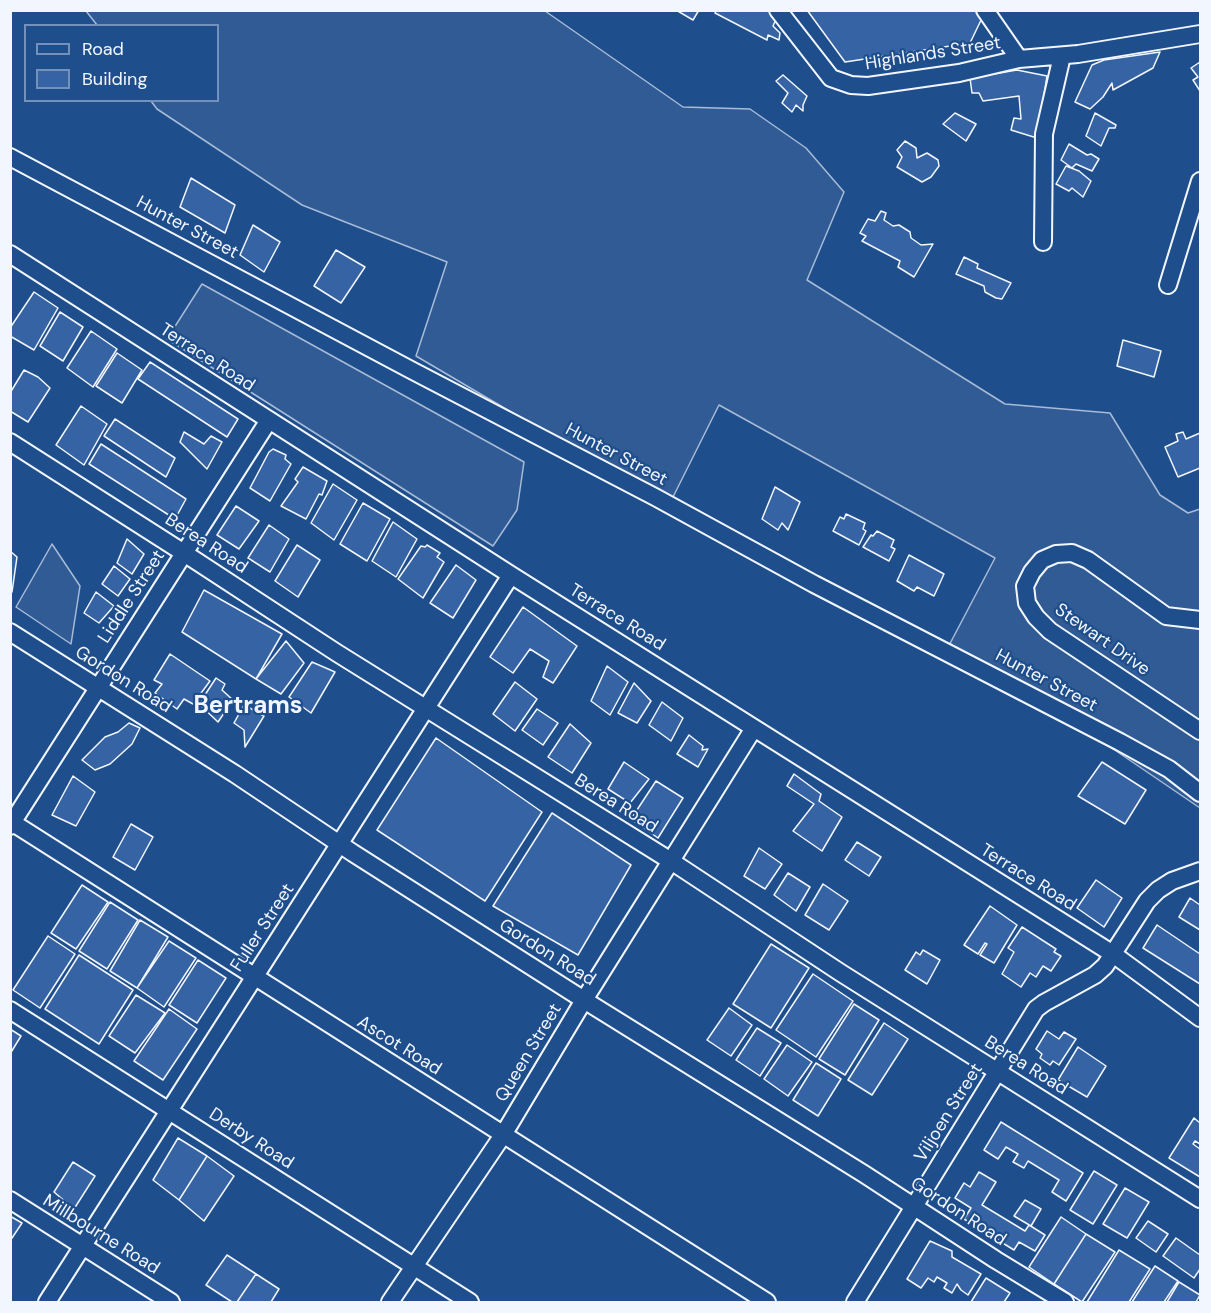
<!DOCTYPE html>
<style>
body{margin:0}
#map{position:relative;width:1211px;height:1313px;overflow:hidden;background:#1f4e8c;font-family:"DM Sans",sans-serif}
canvas{display:block}
.frame{position:absolute;inset:0;border:12px solid #f2f6ff;pointer-events:none}
.legend{position:absolute;left:24px;top:24px;width:195px;height:78px;box-sizing:border-box;background:#1f4e8c;border:2px solid #7391ba;margin:0;padding:8px 10px;list-style:none;font-size:18px;color:#f2f6ff}
.legend li{display:flex;align-items:center;gap:12px;height:30px}
.legend b{width:30px;border:2px solid #7391ba}
</style>
<div id="map">
<canvas width="1211" height="1313"></canvas>
<div class="frame"></div>
<ul class="legend">
<li><b style="height:8px;background:#1f4e8c"></b>Road</li>
<li><b style="height:16px;background:#3563a3"></b>Building</li>
</ul>
</div>
<script>
const context = document.querySelector('canvas').getContext('2d');
context.lineJoin = 'round';
function paint(path, color) {
  context.fillStyle = color;
  context.fill(path, 'evenodd');
}
function poly(rows) {
  const path = new Path2D();
  for (const r of rows) {
    path.moveTo(r[0], r[1]);
    for (let i = 2; i < r.length; i += 2) path.lineTo(r[i], r[i + 1]);
  }
  return path;
}
function stroke(path, color, width, dash) {
  context.strokeStyle = color;
  context.lineWidth = width;
  context.lineCap = dash ? 'butt' : 'round';
  context.setLineDash(dash || []);
  context.stroke(path);
}
function write(font, color, halo, rows, align = 'center') {
  context.font = font + ' "DM Sans",sans-serif';
  context.lineWidth = 4.5;
  context.setLineDash([]);
  context.textBaseline = 'middle';
  context.strokeStyle = halo;
  context.fillStyle = color;
  for (const [text, x, y, turn = 0] of rows) {
    context.save();
    context.translate(x, y);
    context.rotate((+turn || 0) * Math.PI / 180);
    context.textAlign = isNaN(turn) ? turn : align;
    if (halo) context.strokeText(text, 0, 0);
    context.fillText(text, 0, 0);
    context.restore();
  }
}
const built = poly([
 [86,11,545,11,683,107,750,109,806,148,844,192,807,280,1005,404,1110,413,1160,495,1188,513,1200,509,1200,808,1025,689,945,653,995,558,719,405,672,499,579,452,416,356,447,262,302,205,157,109,151,101,218,100,218,26,97,25,86,11],
 [202,284,524,462,517,510,493,546,167,339,202,284],
 [52,544,80,586,71,644,16,607,52,544]
]);
paint(built, '#305b95');
stroke(built, '#a8bbd7', 1.5);
const building = poly([
 [676,10,699,10,693,20,676,10],
 [716,10,769,10,778,15,773,26,780,33,779,40,768,35,767,40,715,13,716,10],
 [807,10,981,10,984,14,970,43,845,62,807,10],
 [1160,52,1153,68,1113,90,1112,83,1103,97,1090,109,1075,102,1092,65,1104,60,1160,52],
 [1200,62,1200,91,1193,80,1198,77,1191,68,1200,62],
 [1017,70,1047,76,1037,138,1011,130,1014,118,1021,119,1019,96,983,101,979,93,972,93,970,78,1017,70],
 [783,75,807,96,803,105,803,111,796,105,792,112,782,103,788,93,776,81,783,75],
 [955,113,976,124,966,141,943,124,955,113],
 [1095,113,1116,125,1115,128,1109,128,1101,146,1086,136,1095,113],
 [905,141,916,148,917,158,927,153,938,160,939,166,931,177,922,182,897,167,902,157,897,150,905,141],
 [1069,144,1087,155,1091,154,1099,159,1092,171,1076,164,1072,168,1061,160,1069,144],
 [1066,166,1079,171,1091,181,1083,197,1072,188,1069,191,1056,184,1066,166],
 [191,178,235,205,225,233,180,207,191,178],
 [881,211,886,213,884,220,893,226,899,225,910,232,911,238,921,245,933,244,914,277,898,267,900,261,862,241,866,236,860,233,868,219,875,221,881,211],
 [253,225,280,242,264,272,240,255,253,225],
 [336,250,365,267,341,303,314,286,336,250],
 [964,257,978,264,977,268,1011,283,1002,299,996,298,985,292,984,286,956,274,964,257],
 [34,292,58,308,34,350,10,336,10,328,34,292],
 [60,312,83,327,63,361,40,346,60,312],
 [91,331,117,349,93,387,67,368,91,331],
 [1123,340,1161,351,1154,377,1117,366,1123,340],
 [117,353,142,370,122,403,96,386,117,353],
 [150,362,238,419,227,437,138,379,150,362],
 [24,370,38,377,50,388,28,422,10,411,10,393,24,370],
 [81,406,107,424,84,465,56,445,81,406],
 [115,419,175,458,166,477,104,436,115,419],
 [184,432,204,444,211,436,222,442,207,469,180,442,184,432],
 [1183,432,1186,439,1200,433,1200,468,1178,477,1165,447,1178,441,1176,434,1183,432],
 [101,444,186,499,175,519,89,464,101,444],
 [273,449,286,455,285,459,291,464,270,501,250,488,269,452,273,449],
 [303,467,327,481,322,495,319,494,306,519,281,506,298,482,295,479,303,467],
 [333,484,357,500,334,540,311,523,333,484],
 [775,487,800,502,788,530,782,523,778,530,762,519,775,487],
 [363,503,390,519,367,561,340,544,363,503],
 [236,506,259,521,239,549,217,535,236,506],
 [846,514,865,523,863,529,866,531,859,545,833,531,840,517,844,519,846,514],
 [393,522,417,539,396,577,372,561,393,522],
 [269,525,289,539,270,572,248,558,269,525],
 [877,531,894,540,891,547,895,549,889,561,863,547,871,535,873,536,877,531],
 [127,539,144,554,132,574,117,563,127,539],
 [297,545,320,560,298,597,275,581,297,545],
 [427,545,440,553,437,557,444,562,423,598,398,579,421,546,425,547,427,545],
 [10,551,17,557,12,592,10,591,10,551],
 [909,555,944,574,934,596,917,587,914,591,897,581,909,555],
 [456,565,476,580,453,618,430,603,456,565],
 [114,566,130,579,118,596,102,584,114,566],
 [204,590,282,634,256,679,182,632,204,590],
 [96,592,114,606,99,623,84,613,96,592],
 [523,607,577,646,553,683,543,677,549,661,530,649,513,673,490,657,523,607],
 [286,641,304,663,281,694,256,679,286,641],
 [170,654,210,681,193,704,184,699,177,709,155,693,162,684,154,680,170,654],
 [312,662,335,672,311,713,289,697,312,662],
 [607,666,628,682,610,715,591,701,607,666],
 [216,678,225,684,222,690,233,700,218,722,199,704,216,678],
 [515,682,537,699,515,731,493,714,515,682],
 [634,683,651,701,637,723,618,713,634,683],
 [246,701,248,707,264,716,245,747,244,730,234,723,246,701],
 [662,702,683,718,671,741,649,725,662,702],
 [537,709,558,723,543,745,522,730,537,709],
 [129,723,140,728,132,744,110,764,95,770,82,760,105,737,118,732,129,723],
 [570,724,591,743,572,773,548,757,570,724],
 [689,735,703,746,702,750,708,749,698,767,677,754,689,735],
 [436,738,542,812,485,901,377,830,436,738],
 [624,762,649,779,630,803,608,789,624,762],
 [1102,762,1146,790,1125,824,1078,796,1102,762],
 [794,774,821,794,819,801,842,817,822,851,793,831,814,804,787,786,794,774],
 [73,776,95,792,76,826,52,815,73,776],
 [656,781,683,798,658,838,631,819,656,781],
 [552,813,631,865,578,955,493,906,552,813],
 [131,824,153,837,135,870,113,857,131,824],
 [857,842,881,857,869,876,845,860,857,842],
 [759,848,782,864,765,889,744,876,759,848],
 [788,873,810,887,796,911,774,895,788,873],
 [1096,880,1122,898,1104,927,1077,908,1096,880],
 [823,884,848,901,829,930,805,915,823,884],
 [82,885,108,902,76,949,51,933,82,885],
 [1190,898,1200,905,1200,930,1179,917,1190,898],
 [110,902,138,920,107,969,79,951,110,902],
 [990,906,1017,925,994,963,980,955,987,944,985,943,978,954,964,945,990,906],
 [140,920,168,937,137,988,110,971,140,920],
 [1157,925,1200,954,1200,984,1143,948,1157,925],
 [1022,927,1056,949,1054,952,1061,956,1051,971,1043,966,1036,977,1030,973,1021,987,1002,974,1014,952,1008,948,1022,927],
 [48,936,75,954,40,1008,13,990,48,936],
 [169,941,196,958,164,1007,137,988,169,941],
 [771,944,809,968,771,1028,733,1004,771,944],
 [923,950,940,960,927,984,905,970,916,952,920,955,923,950],
 [79,955,133,990,99,1044,45,1009,79,955],
 [198,960,226,978,197,1023,169,1005,198,960],
 [813,974,853,1001,816,1057,776,1030,813,974],
 [136,995,165,1013,135,1053,109,1036,136,995],
 [854,1004,879,1020,845,1075,819,1059,854,1004],
 [729,1008,752,1025,731,1056,707,1040,729,1008],
 [169,1009,197,1029,163,1080,134,1061,169,1009],
 [884,1023,908,1039,872,1095,848,1080,884,1023],
 [757,1028,781,1043,760,1076,736,1060,757,1028],
 [10,1029,21,1036,10,1054,10,1029],
 [1047,1031,1059,1039,1064,1032,1076,1039,1059,1065,1053,1061,1050,1065,1040,1058,1042,1054,1036,1049,1047,1031],
 [787,1045,812,1062,788,1096,764,1079,787,1045],
 [1078,1047,1106,1066,1087,1097,1058,1080,1078,1047],
 [816,1063,841,1079,818,1116,793,1100,816,1063],
 [1194,1118,1200,1123,1200,1144,1195,1141,1193,1144,1200,1149,1200,1177,1169,1158,1194,1118],
 [1001,1122,1083,1173,1066,1201,1052,1192,1059,1180,1028,1161,1024,1168,1013,1162,1018,1154,1006,1147,998,1159,984,1150,1001,1122],
 [178,1138,207,1156,179,1200,153,1180,178,1138],
 [207,1156,234,1176,204,1221,179,1200,207,1156],
 [73,1162,95,1176,74,1209,54,1192,73,1162],
 [1094,1171,1117,1185,1093,1224,1070,1210,1094,1171],
 [979,1172,996,1182,982,1205,1025,1231,1029,1225,1045,1235,1035,1251,1019,1242,1014,1250,964,1219,971,1208,955,1198,964,1183,970,1187,979,1172],
 [1125,1188,1149,1202,1127,1238,1103,1224,1125,1188],
 [1025,1200,1041,1209,1031,1226,1014,1216,1025,1200],
 [10,1216,22,1223,10,1241,10,1216],
 [1061,1217,1086,1234,1054,1284,1029,1267,1061,1217],
 [1148,1221,1168,1234,1156,1252,1136,1238,1148,1221],
 [1086,1234,1115,1252,1082,1302,1054,1284,1086,1234],
 [1176,1238,1200,1255,1200,1269,1194,1278,1163,1256,1176,1238],
 [930,1241,952,1251,952,1257,981,1274,968,1295,961,1290,957,1284,952,1293,944,1288,947,1283,937,1277,934,1282,928,1278,921,1288,907,1279,930,1241],
 [1119,1250,1150,1269,1129,1302,1087,1302,1119,1250],
 [227,1255,256,1274,237,1302,232,1302,206,1285,227,1255],
 [1155,1266,1178,1281,1164,1302,1132,1302,1155,1266],
 [256,1274,279,1289,271,1302,237,1302,256,1274],
 [986,1278,1010,1293,1004,1302,971,1302,986,1278],
 [1179,1282,1200,1295,1196,1302,1167,1302,1179,1282]
]);
paint(building, '#3563a3');
stroke(building, '#f2f6ff', 1.5);
const minor = poly([
 [778,10,831,78,851,85,868,86,959,73,1019,59,1078,54,1200,34],
 [985,10,1019,59],
 [10,157,413,371,655,497,814,584,1120,742,1169,769,1200,793],
 [1043,242,1044,134,1062,56],
 [10,254,511,575,1113,954,1200,1018],
 [1168,285,1200,181],
 [10,442,184,553,337,653,671,861,841,973,1200,1199],
 [1200,620,1166,616,1088,560,1072,553,1056,554,1042,560,1032,572,1025,586,1027,603,1036,617,1050,631,1200,731],
 [10,632,235,774,353,853,584,1000,864,1174,996,1260,1065,1302],
 [10,821,767,1302],
 [10,826,269,420],
 [10,1010,470,1302],
 [10,1200,171,1302],
 [47,1302,511,575],
 [390,1302,503,1135,584,1000,754,728],
 [855,1302,1036,1009,1044,1003,1095,975,1105,966,1147,901,1158,890,1172,881,1200,871]
]);
stroke(minor, '#f2f6ff', 20);
stroke(minor, '#1f4e8c', 16);
write('18px', '#f2f6ff', '#1f4e8c', [
 ["Highlands Street",933,54,-9],
 ["Hunter Street",187,228,28],
 ["Terrace Road",207,358,33],
 ["Hunter Street",616,455,28],
 ["Berea Road",206,544,33],
 ["Liddle Street",132,597,-57],
 ["Terrace Road",617,618,32],
 ["Stewart Drive",1102,640,35],
 ["Gordon Road",123,680,32],
 ["Hunter Street",1046,681,28],
 ["Berea Road",616,804,32],
 ["Terrace Road",1028,878,32],
 ["Fuller Street",263,928,-57],
 ["Gordon Road",547,953,32],
 ["Ascot Road",399,1046,32],
 ["Queen Street",529,1053,-59],
 ["Berea Road",1026,1066,32],
 ["Viljoen Street",949,1113,-58],
 ["Derby Road",251,1139,33],
 ["Gordon Road",958,1212,33],
 ["Millbourne Road",101,1235,32]
]);
write('bold 24px', '#f2f6ff', '#1f4e8c', [
 ["Bertrams",248,707]
]);
</script>
